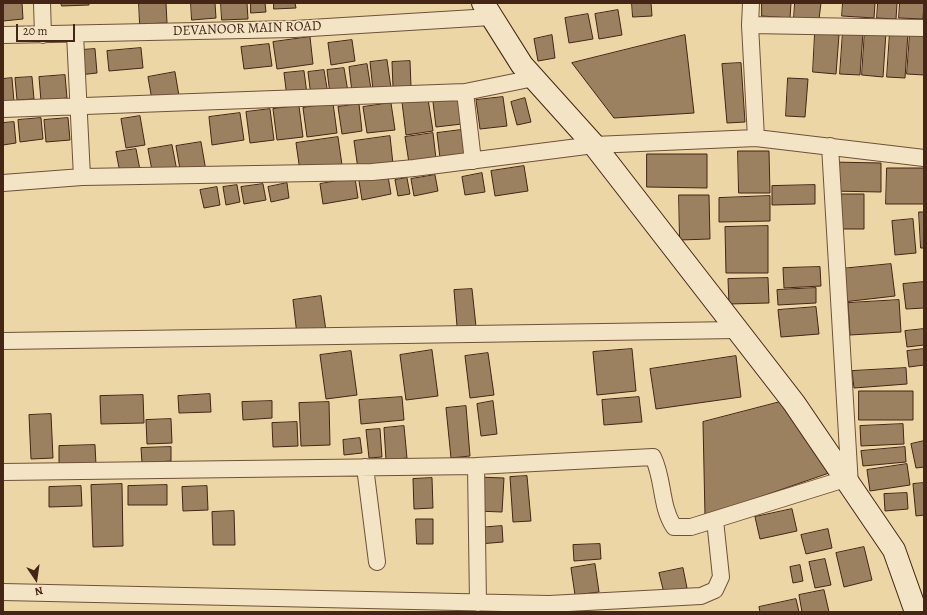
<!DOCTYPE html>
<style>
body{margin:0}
#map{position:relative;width:927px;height:615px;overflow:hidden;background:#ecd6a6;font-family:Alegreya,serif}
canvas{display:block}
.frame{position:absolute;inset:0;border:4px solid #452515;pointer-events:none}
.north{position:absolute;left:16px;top:559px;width:40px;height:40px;-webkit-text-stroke:3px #f3e4c5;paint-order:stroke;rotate:167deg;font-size:11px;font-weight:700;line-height:16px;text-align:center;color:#452515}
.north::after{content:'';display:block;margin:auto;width:14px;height:18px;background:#452515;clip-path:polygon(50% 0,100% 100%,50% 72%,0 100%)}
.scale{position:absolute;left:16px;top:24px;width:59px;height:18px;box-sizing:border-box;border:2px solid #452515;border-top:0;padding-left:5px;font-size:12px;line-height:14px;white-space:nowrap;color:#452515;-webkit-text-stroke:3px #f3e4c5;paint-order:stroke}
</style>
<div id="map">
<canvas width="927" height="615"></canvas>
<div class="frame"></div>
<div class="north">N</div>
<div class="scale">20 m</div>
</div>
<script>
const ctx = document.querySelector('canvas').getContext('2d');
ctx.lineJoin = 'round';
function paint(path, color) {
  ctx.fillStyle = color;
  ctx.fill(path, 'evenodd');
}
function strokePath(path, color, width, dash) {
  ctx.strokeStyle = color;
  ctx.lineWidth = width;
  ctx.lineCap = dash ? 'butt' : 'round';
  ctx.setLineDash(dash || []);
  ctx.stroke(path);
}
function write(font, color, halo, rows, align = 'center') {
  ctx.font = font + ' Alegreya,serif';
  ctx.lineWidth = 3;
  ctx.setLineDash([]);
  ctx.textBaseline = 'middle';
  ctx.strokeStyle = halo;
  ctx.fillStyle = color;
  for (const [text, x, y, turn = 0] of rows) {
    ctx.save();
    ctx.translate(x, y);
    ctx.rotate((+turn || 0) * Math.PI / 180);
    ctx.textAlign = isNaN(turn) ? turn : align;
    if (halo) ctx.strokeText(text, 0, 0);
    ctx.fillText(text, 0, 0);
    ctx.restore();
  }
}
const building = new Path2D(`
 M3,3H22L23,19L3,21Z
 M61,3H89V5L62,6Z
 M139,3H166L167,23L140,24Z
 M191,3H215L216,18L192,20Z
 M221,3H247L248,19L222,20Z
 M251,3H265L266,12L251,13Z
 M274,3H295L296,8L274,9Z
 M632,3H651L652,16L633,17Z
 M762,3H791L790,18L762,16Z
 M795,3H821L819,19L794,18Z
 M843,3H875L874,18L842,16Z
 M878,3H897L896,19L877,18Z
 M900,3H924L923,19L899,18Z
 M618,10L622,35L599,39L595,14Z
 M588,14L593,39L569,43L565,18Z
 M865,30L886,32L883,77L862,75Z
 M843,31L863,32L860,75L840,74Z
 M890,32L908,33L905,78L887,77Z
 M815,33L839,35L836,74L813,72Z
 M910,34L924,35V75L907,74Z
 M552,35L555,58L538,61L534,39Z
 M685,35L694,113L614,118L572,63Z
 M310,37L313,64L277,69L273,42Z
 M352,40L355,61L331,65L328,43Z
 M269,44L272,66L244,69L241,47Z
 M141,48L143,68L109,71L107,51Z
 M95,49L97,73L70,76L68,51Z
 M387,60L391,88L373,90L370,62Z
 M410,61L411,87H393L392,62Z
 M741,63L745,122L727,123L722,64Z
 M367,64L371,89L352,92L349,67Z
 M344,68L348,92L330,94L327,70Z
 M324,70L328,94L311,96L308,72Z
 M304,71L307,94L287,97L284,73Z
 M175,72L179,96L152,100L148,77Z
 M65,75L67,98L41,101L39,77Z
 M32,77L34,99L17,100L15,78Z
 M12,78L14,102L3,103V79Z
 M788,78L808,79L805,117L786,116Z
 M503,97L507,126L480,129L476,100Z
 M459,98L462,124L436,127L433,102Z
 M525,98L531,122L517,125L511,102Z
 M428,99L433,131L406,135L402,102Z
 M333,103L337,133L307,137L303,108Z
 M391,103L395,130L367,133L363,107Z
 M359,104L362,131L342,134L338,107Z
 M299,106L303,137L277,140L273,109Z
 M270,109L274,140L250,143L246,112Z
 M240,113L244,140L212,145L209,117Z
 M140,116L145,145L126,148L121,119Z
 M41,118L43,139L20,142L18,120Z
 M68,118L70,140L46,142L44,120Z
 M14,122L16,143L3,145V123Z
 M461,130L465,155L440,158L437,133Z
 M433,133L436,159L409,163L405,137Z
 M390,136L393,164L358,169L354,141Z
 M338,137L342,165L300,171L296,143Z
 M201,142L206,171L181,175L176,146Z
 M172,145L177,171L153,176L148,149Z
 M136,149L141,175L121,178L116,152Z
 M738,151H769L770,193H739Z
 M647,154H707V188L647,187Z
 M831,162L881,163V192L830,191Z
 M524,166L528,191L495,196L491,171Z
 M887,168H924V204H886Z
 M482,173L485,192L465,195L462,177Z
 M435,175L438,191L414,196L411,179Z
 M388,176L391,194L362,200L359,181Z
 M355,178L358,198L323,204L320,184Z
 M407,178L410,194L398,196L395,180Z
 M287,183L289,198L271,202L268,187Z
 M263,184L266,200L244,204L241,187Z
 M237,185L240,202L226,205L223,187Z
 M815,185V204L772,205V186Z
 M217,187L220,205L204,208L200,190Z
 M836,194H864V229H836Z
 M679,195H709L710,239L680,240Z
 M770,196V221L719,222V198Z
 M919,212H924V248H921Z
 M913,219L916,253L895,255L892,221Z
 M768,226V273H726L725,227Z
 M891,264L895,296L843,302L840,269Z
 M820,267L821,286L784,288L783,268Z
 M768,278L769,303L729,304L728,279Z
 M924,282V308L906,309L903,284Z
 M816,288V303L778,305L777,290Z
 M472,289L477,336L458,338L454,290Z
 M321,296L326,331L297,335L293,300Z
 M899,300L901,332L850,335L848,303Z
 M816,307L819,334L781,337L778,310Z
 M924,329V345L907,347L905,331Z
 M632,349L636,391L597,395L593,352Z
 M924,349V365L909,367L907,351Z
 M432,350L438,396L406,400L400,355Z
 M351,351L357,395L326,399L320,355Z
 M488,353L494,395L470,398L465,356Z
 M736,356L741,397L656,409L650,369Z
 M906,368L907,384L854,388L852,371Z
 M859,391H913V420H859Z
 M210,394L211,412L179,413L178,396Z
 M143,395L144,423L101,424L100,396Z
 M402,397L404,420L361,424L359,400Z
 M639,397L642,422L604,425L602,400Z
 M272,401V418L243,420L242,402Z
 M493,401L497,434L481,436L477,404Z
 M329,402L330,445L301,446L299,403Z
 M780,402L829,473L705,516L703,422Z
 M466,406L470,456L451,458L446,408Z
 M51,414L53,458L31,459L29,415Z
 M171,419L172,443L147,444L146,420Z
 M297,422L298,446L273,447L272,423Z
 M903,424L904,444L861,446L860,426Z
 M404,426L407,458L386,460L384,428Z
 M380,429L382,457L369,458L366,430Z
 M360,438L362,453L344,455L343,440Z
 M924,441V467L916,468L911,444Z
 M95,445L96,465L59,467V446Z
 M171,447V461L142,463L141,448Z
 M905,447L906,462L863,466L861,451Z
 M907,464L910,485L870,491L867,470Z
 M527,476L531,521L513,522L510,477Z
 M477,477L504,478L502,512L476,511Z
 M432,478L433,508L414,509L413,479Z
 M924,483V515L916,516L913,484Z
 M122,484L123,546L93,547L91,485Z
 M167,485V505H128V486Z
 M81,486L82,506L49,507V487Z
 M207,486L208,510L183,511L182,487Z
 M907,493L908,509L885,511L884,494Z
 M792,509L797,531L760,539L755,517Z
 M234,511L235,545H213L212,512Z
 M416,519H433V544H417Z
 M502,526L503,542L479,544L477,528Z
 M828,529L832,548L806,554L801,535Z
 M600,544L601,559L574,561L573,545Z
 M864,547L872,580L844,587L836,553Z
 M825,559L831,585L815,588L809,562Z
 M595,564L599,592L575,595L571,568Z
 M800,565L803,581L793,583L790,567Z
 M683,568L687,588L664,593L659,573Z
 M824,590L829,612H802L799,595Z
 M796,599L799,612H760L759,607Z`);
paint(building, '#9c8160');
strokePath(building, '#452515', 1);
const street = new Path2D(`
 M42,3L43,35
 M751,3L750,25L756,138
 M750,25L924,28
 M75,34L82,177
 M3,35L294,29L491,17
 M465,92L473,161
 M3,109L465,92L534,78
 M830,146L850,486
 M3,183L82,177L372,172L414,168L594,145L756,138L924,158
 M3,341L737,330
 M476,466L478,603
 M365,467L377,562
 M3,472L476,466L653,457C664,479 660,506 674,527H691L845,479
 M3,592L549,604L701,596L715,590L721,577L715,520`);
const secondary = new Path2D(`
 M483,3L522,65L594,145L794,403L894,550L916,612`);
strokePath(street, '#6f5139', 18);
strokePath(secondary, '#452515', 24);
strokePath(street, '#f3e4c5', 16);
strokePath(secondary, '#f3e4c5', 22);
write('14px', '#452515', '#f3e4c5', [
 ["DEVANOOR MAIN ROAD",247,29,-2]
]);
</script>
